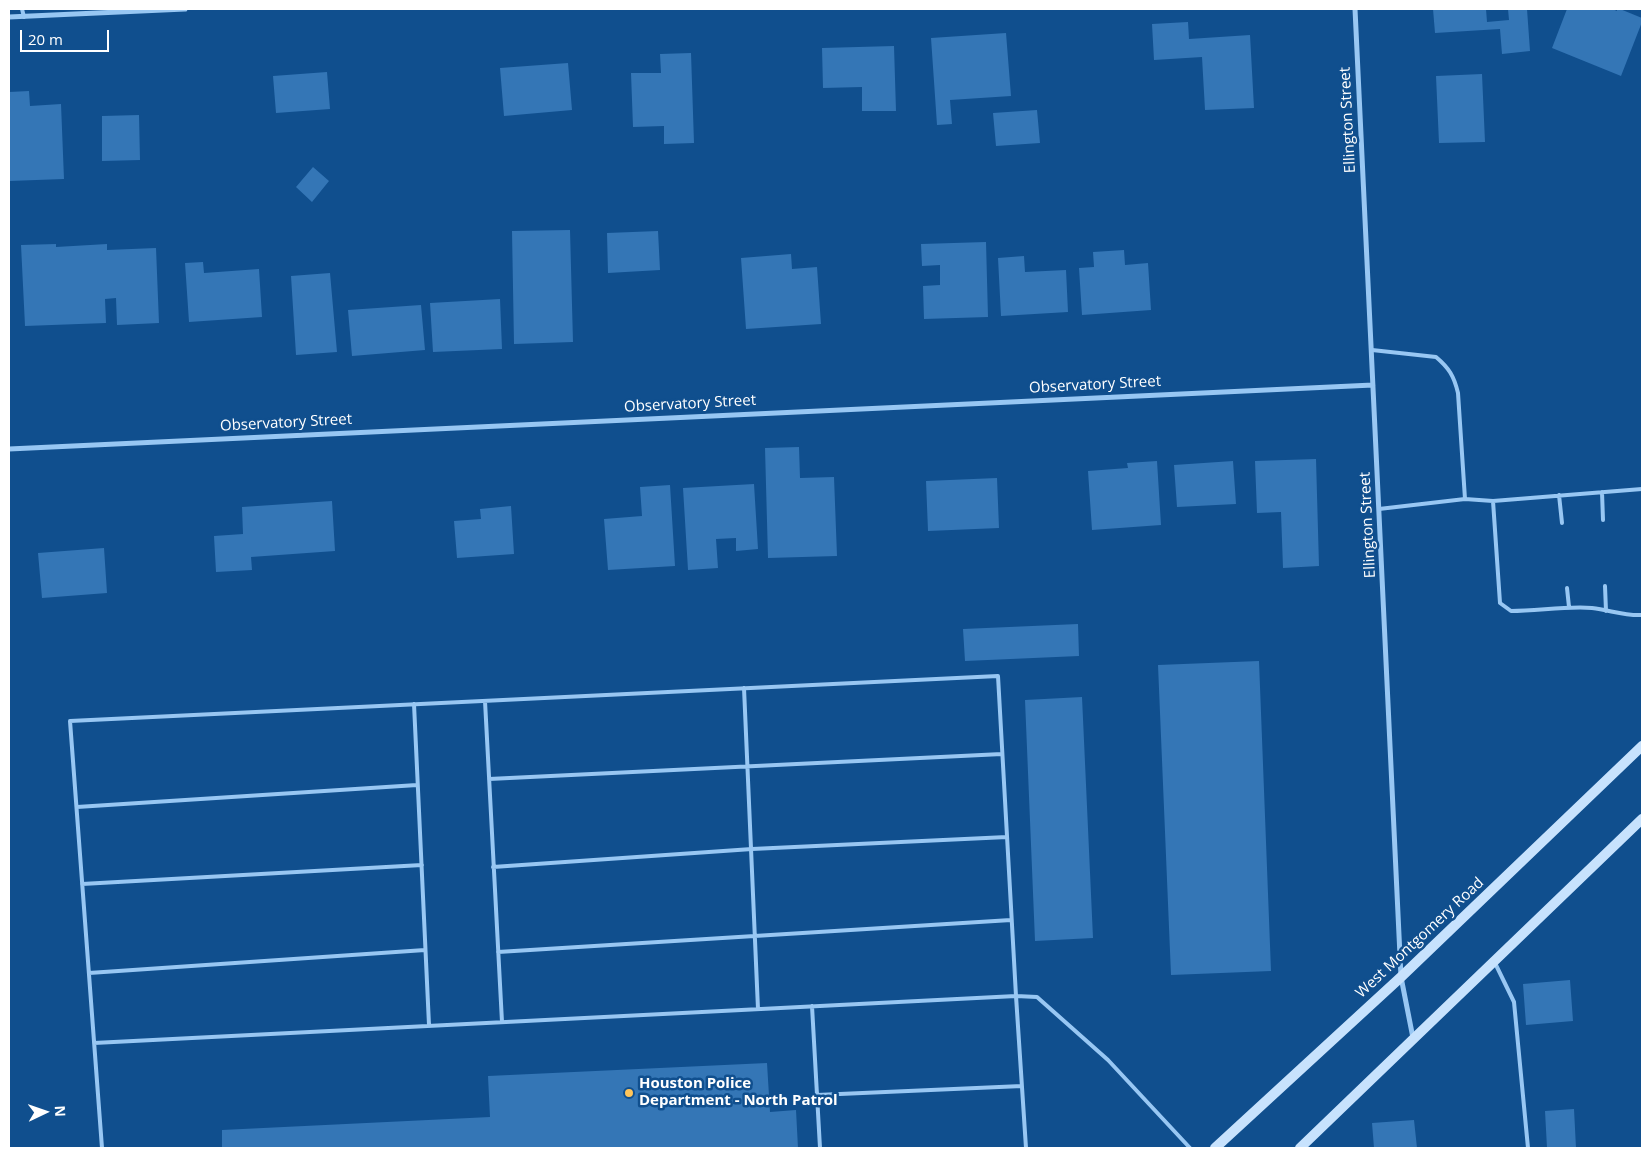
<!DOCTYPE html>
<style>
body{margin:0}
#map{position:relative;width:1651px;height:1157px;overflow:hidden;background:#104f8e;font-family:"Open Sans",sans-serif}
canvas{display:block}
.frame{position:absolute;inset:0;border:10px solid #fff;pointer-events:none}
.north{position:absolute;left:20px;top:1087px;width:50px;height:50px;-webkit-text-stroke:4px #104f8e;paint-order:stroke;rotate:87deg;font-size:14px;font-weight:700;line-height:20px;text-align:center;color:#fff}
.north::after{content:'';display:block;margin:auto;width:18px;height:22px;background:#fff;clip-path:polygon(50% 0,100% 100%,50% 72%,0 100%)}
.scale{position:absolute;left:20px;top:30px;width:89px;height:22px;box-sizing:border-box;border:2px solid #fff;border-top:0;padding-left:6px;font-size:15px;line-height:18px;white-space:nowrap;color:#fff;-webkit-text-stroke:4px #104f8e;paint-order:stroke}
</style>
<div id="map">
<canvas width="1651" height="1157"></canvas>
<div class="frame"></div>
<div class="north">N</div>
<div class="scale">20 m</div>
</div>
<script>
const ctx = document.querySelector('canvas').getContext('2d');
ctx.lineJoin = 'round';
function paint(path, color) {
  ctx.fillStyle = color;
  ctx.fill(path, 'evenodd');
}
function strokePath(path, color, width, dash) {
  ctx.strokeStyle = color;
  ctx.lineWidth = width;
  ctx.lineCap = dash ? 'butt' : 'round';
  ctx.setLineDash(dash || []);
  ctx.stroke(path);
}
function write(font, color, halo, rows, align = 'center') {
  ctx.font = font + ' "Open Sans",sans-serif';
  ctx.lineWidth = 5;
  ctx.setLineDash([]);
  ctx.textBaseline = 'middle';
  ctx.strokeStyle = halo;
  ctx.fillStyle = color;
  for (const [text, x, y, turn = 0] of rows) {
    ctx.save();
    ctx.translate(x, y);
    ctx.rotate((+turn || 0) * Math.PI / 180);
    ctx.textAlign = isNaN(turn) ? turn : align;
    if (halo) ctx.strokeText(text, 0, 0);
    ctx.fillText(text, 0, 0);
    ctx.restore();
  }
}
paint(new Path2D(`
 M1433,9H1486L1487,22L1509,20L1508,9H1527L1530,51L1502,54L1500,29L1435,33Z
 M1567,9H1612L1617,11V9H1620L1642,18V22L1621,76L1552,48Z
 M1188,22L1189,39L1250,35L1254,108L1205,110L1202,57L1154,60L1152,24Z
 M1006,33L1011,96L950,100L952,124L937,125L931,38Z
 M894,46L896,111H862V87L823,88L822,48Z
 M691,53L694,143L664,144V126L633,127L631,73H661L660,54Z
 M568,63L572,110L504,116L500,68Z
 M327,72L330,109L276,113L273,76Z
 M1482,74L1485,142L1439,143L1436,76Z
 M29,91L30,106L61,104L64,179L9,181V92Z
 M1037,110L1040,143L996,146L993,113Z
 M139,115L140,160L102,161V116Z
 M313,167L329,181L312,202L296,187Z
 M570,230L573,342L514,344L512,231Z
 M658,231L660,270L608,273L607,233Z
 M986,242L988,317L924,319L923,286L940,285V265L922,266L921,244Z
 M56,244V247L107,244V250L156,248L159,323L117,325L116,298L105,299L106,323L25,326L21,245Z
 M1124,250L1125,265L1148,263L1151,310L1082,315L1079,268L1094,267L1093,252Z
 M791,254L792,269L817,267L821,324L746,329L741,258Z
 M1024,256L1025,272L1066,270L1068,312L1001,316L998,258Z
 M203,262L204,273L259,269L262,317L189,322L185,263Z
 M330,273L337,352L296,355L291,276Z
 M500,299L502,349L433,352L430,303Z
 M421,305L425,350L352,356L348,310Z
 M799,447L800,478L834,477L837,556L768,558L765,448Z
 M1316,459L1319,566L1283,568L1281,512L1257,513L1255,461Z
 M1157,461L1161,525L1092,530L1088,471L1128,468L1127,463Z
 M1233,461L1236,504L1177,507L1174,465Z
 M997,478L999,528L928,531L926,481Z
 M754,484L758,549L736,551V538L716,539L718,568L688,570L683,488Z
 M670,485L675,566L608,570L604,519L642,516L640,487Z
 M332,501L335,551L251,557L252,570L216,572L214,536L243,534L242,507Z
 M511,506L514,554L457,558L454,521L481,519L480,509Z
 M104,548L107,593L42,598L38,553Z
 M1078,624L1079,656L965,661L963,629Z
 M1259,661L1271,971L1171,975L1158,665Z
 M1082,697L1093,938L1035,941L1025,700Z
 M1570,980L1573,1021L1526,1025L1523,984Z
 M767,1063L770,1112L796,1110L798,1148H222V1130L490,1117L488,1076Z
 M1574,1109L1576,1148H1547L1545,1111Z
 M1414,1120L1417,1148H1374L1372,1123Z`), '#3476b6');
strokePath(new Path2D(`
 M22,9L24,17
 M1372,350L1436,357C1449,368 1454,376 1458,393L1465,499
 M1602,492L1603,520
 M1559,495L1562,523
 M1493,501L1500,603L1511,611C1538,611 1565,606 1592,608C1610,610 1624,616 1642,615
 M1379,509L1465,499L1493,501L1642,489
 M1605,586L1606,611
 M1567,588L1569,607
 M744,688L758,1009
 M485,701L502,1022
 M414,704L429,1025
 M489,779L1002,754
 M77,807L417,785
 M493,867L752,849L1007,837
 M82,884L422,865
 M498,952L1011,920
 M1495,963L1514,1002L1528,1148
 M89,973L425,950
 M812,1006L820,1148
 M94,1043L1016,996L1026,1148
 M817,1095L1022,1086
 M102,1148L70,721L998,676L1016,996L1037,997L1108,1060L1190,1148`), '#98c7f3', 4);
strokePath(new Path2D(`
 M1355,9L1401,977L1413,1038
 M9,17L185,9
 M9,449L1373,385`), '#98c7f3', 5);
strokePath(new Path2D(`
 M1215,1148L1401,977L1642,746
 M1300,1148L1642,819`), '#c7e2fd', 10);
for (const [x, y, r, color] of [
 [629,1093,5,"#ffc55a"]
]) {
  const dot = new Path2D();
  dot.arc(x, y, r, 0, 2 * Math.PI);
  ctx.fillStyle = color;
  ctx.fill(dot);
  strokePath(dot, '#104f8e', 2);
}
write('15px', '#fff', '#104f8e', [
 ["Ellington Street",1348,120,-93],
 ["Observatory Street",1095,385,-3],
 ["Observatory Street",690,404,-3],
 ["Observatory Street",286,423,-3],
 ["Ellington Street",1368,525,-93],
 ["West Montgomery Road",1420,938,-43]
]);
write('bold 15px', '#fff', '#104f8e', [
 ["Houston Police",639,1084],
 ["Department - North Patrol",639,1101]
], 'left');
</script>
